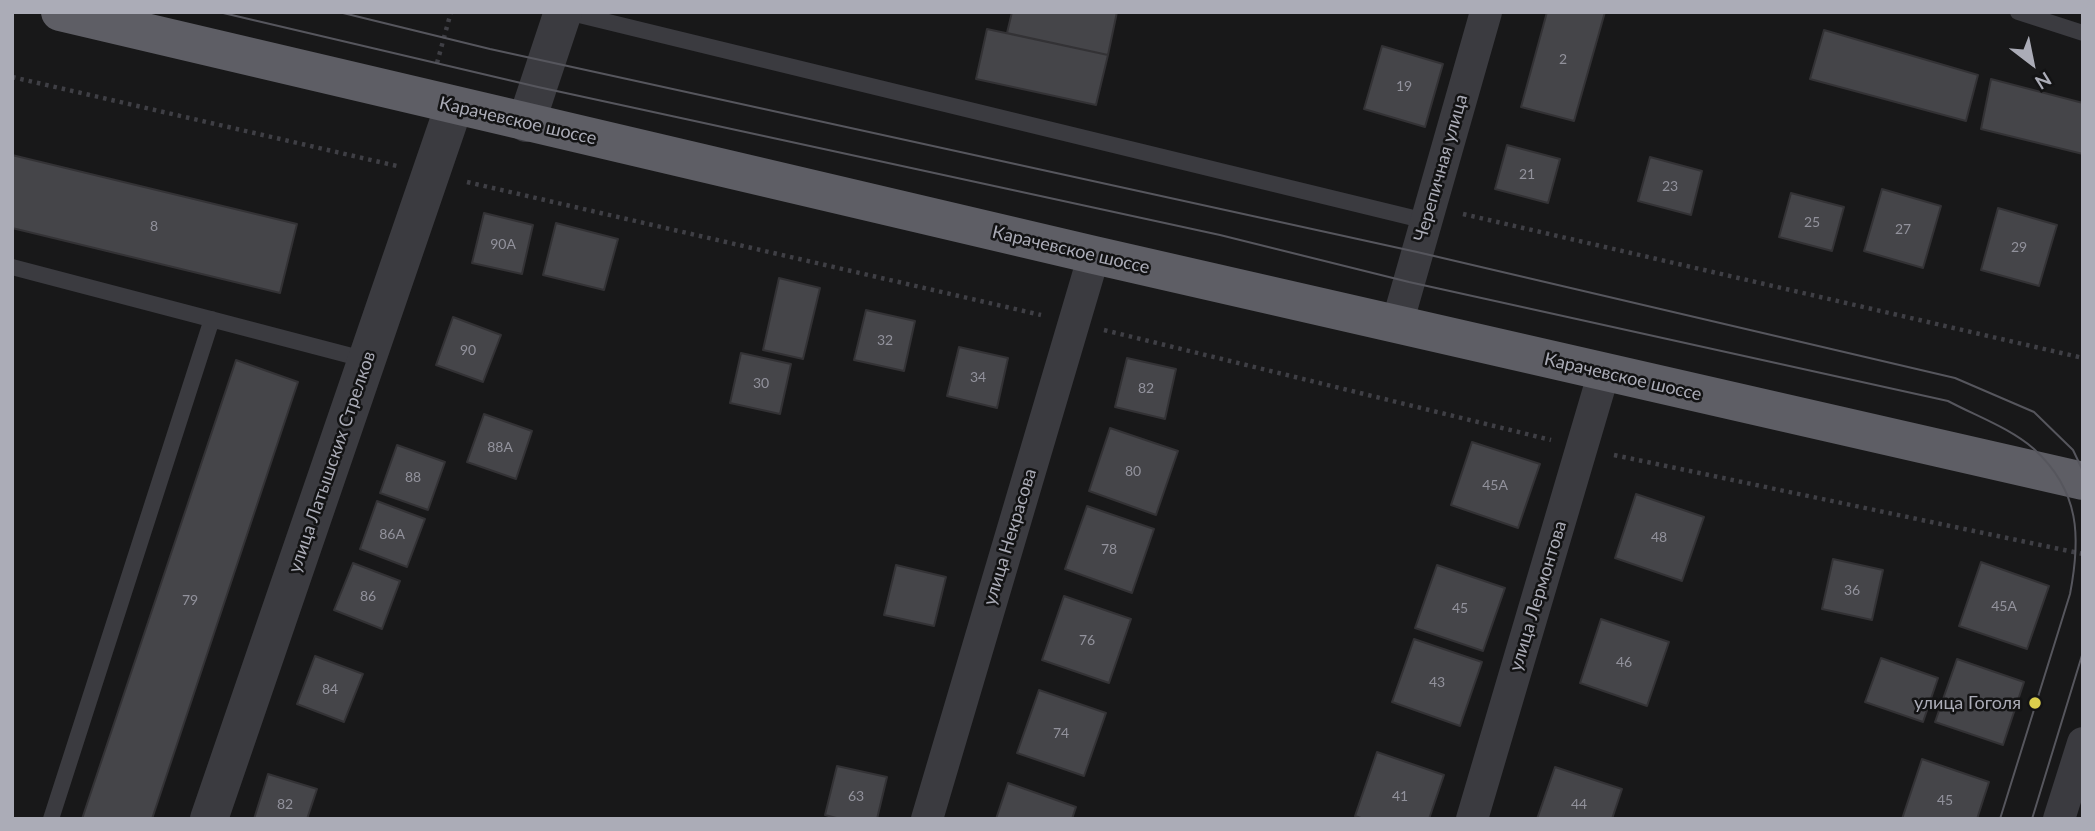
<!DOCTYPE html>
<meta charset="utf-8">
<style>
body{margin:0}
#map{position:relative;width:2095px;height:831px;overflow:hidden;background:#181819;font-family:Lato,sans-serif}
canvas{display:block}
.frame{position:absolute;inset:0;border:14px solid #abacb7;pointer-events:none}
.north{position:absolute;left:1997px;top:28px;width:70px;height:70px;-webkit-text-stroke:5px #131314;paint-order:stroke;rotate:148deg;font-size:19px;font-weight:700;line-height:28px;text-align:center;color:#abacb7}
.north::after{content:'';display:block;margin:auto;width:24px;height:32px;background:#abacb7;clip-path:polygon(50% 0,100% 100%,50% 72%,0 100%)}
</style>
<div id="map">
<canvas width="2095" height="831"></canvas>
<div class="frame"></div>
<div class="north">N</div>
</div>
<script>
const ctx = document.querySelector('canvas').getContext('2d');
ctx.lineJoin = 'round';
function paint(path, color) {
  ctx.fillStyle = color;
  ctx.fill(path, 'evenodd');
}
function strokePath(path, color, width, dash) {
  ctx.strokeStyle = color;
  ctx.lineWidth = width;
  ctx.lineCap = dash ? 'butt' : 'round';
  ctx.setLineDash(dash || []);
  ctx.stroke(path);
}
function write(font, color, halo, rows, align = 'center') {
  ctx.font = font + ' Lato,sans-serif';
  ctx.lineWidth = 5;
  ctx.setLineDash([]);
  ctx.textBaseline = 'middle';
  ctx.strokeStyle = halo;
  ctx.fillStyle = color;
  for (const [text, x, y, turn = 0] of rows) {
    ctx.save();
    ctx.translate(x, y);
    ctx.rotate((+turn || 0) * Math.PI / 180);
    ctx.textAlign = isNaN(turn) ? turn : align;
    if (halo) ctx.strokeText(text, 0, 0);
    ctx.fillText(text, 0, 0);
    ctx.restore();
  }
}
const building = new Path2D(`
 M1012,12H1117L1108,55L1007,33Z
 M1547,12H1605L1574,121L1521,107Z
 M987,29L1108,55L1096,105L976,79Z
 M1824,30L1978,75L1966,121L1810,79Z
 M1382,46L1443,64L1425,127L1364,109Z
 M1991,79L2083,103V154L1981,129Z
 M1507,145L1560,159L1548,203L1495,189Z
 M12,155L297,224L280,293L12,228Z
 M1650,157L1702,171L1691,215L1638,201Z
 M1882,189L1941,206L1923,268L1864,251Z
 M1791,193L1844,207L1832,251L1779,237Z
 M1998,208L2057,225L2039,286L1981,270Z
 M484,213L533,225L522,274L472,263Z
 M556,223L618,239L604,290L543,275Z
 M779,278L820,288L803,359L763,350Z
 M866,310L915,321L904,371L854,360Z
 M453,317L501,335L483,382L436,365Z
 M959,347L1008,358L997,408L947,396Z
 M741,353L791,364L780,414L730,403Z
 M1127,358L1176,369L1165,419L1115,407Z
 M236,360L298,382L152,819H82Z
 M484,414L532,431L516,479L467,462Z
 M1110,428L1178,451L1156,515L1089,491Z
 M1472,442L1540,464L1518,528L1451,505Z
 M397,445L445,462L428,510L380,493Z
 M1636,494L1704,517L1682,581L1615,558Z
 M377,501L425,519L407,567L360,549Z
 M1087,506L1154,529L1132,593L1065,569Z
 M1833,559L1883,570L1872,620L1822,609Z
 M1981,562L2049,586L2027,649L1959,626Z
 M353,563L400,581L382,629L334,610Z
 M896,565L946,577L934,626L884,615Z
 M1437,565L1505,588L1483,651L1415,628Z
 M1064,596L1131,619L1109,683L1042,660Z
 M1601,619L1669,642L1647,706L1580,683Z
 M1414,639L1482,662L1460,726L1392,702Z
 M315,656L363,674L344,722L297,704Z
 M1881,658L1938,678L1923,722L1865,702Z
 M1957,659L2024,682L2003,745L1935,722Z
 M1039,690L1106,713L1084,776L1017,753Z
 M1377,752L1444,775L1429,819H1364L1355,816Z
 M1922,759L1989,782L1977,819H1902Z
 M837,766L887,777L877,819H840L825,815Z
 M1555,767L1622,789L1612,819H1537Z
 M268,774L317,789L307,819H254Z
 M1008,783L1076,807L1072,819H996Z`);
paint(building, '#454549');
strokePath(building, '#333235', 2);
strokePath(new Path2D(`
 M437,63L451,12
 M12,77L397,166
 M467,182L1041,315
 M1463,214L2083,358
 M1104,330L1551,440
 M1614,455L2083,554`), '#3f3f45', 4.5, [3.5, 5]);
strokePath(new Path2D(`
 M567,12L1426,221
 M2018,12L2083,33
 M12,267L367,360
 M51,819L212,319`), '#3b3b40', 16);
strokePath(new Path2D(`
 M1397,324L1486,12
 M927,819L1094,255
 M1472,819L1604,372
 M2059,819L2083,743`), '#3b3b40', 32);
strokePath(new Path2D(`
 M526,123L563,12
 M209,819L454,106`), '#3b3b40', 38);
strokePath(new Path2D(`
 M60,12L1094,255L2083,481`), '#5e5e65', 38);
strokePath(new Path2D(`
 M219,12L538,87L1220,235L1409,282L1948,401C1976,416 2010,428 2034,449C2080,491 2081,537 2070,594L2000,819
 M339,12L490,49L1417,252L1955,378L2034,412L2073,450L2083,471
 M2032,819L2083,652`), '#56565d', 2);
for (const [x, y, r, color] of [
 [2035,703,7,"#dccf4d"]
]) {
  const dot = new Path2D();
  dot.arc(x, y, r, 0, 2 * Math.PI);
  ctx.fillStyle = color;
  ctx.fill(dot);
  strokePath(dot, '#131314', 2.5);
}
write('14px', '#92929c', null, [
 ["2",1563,59],
 ["19",1404,86],
 ["21",1527,174],
 ["23",1670,186],
 ["25",1812,222],
 ["8",154,226],
 ["27",1903,229],
 ["90А",503,244],
 ["29",2019,247],
 ["32",885,340],
 ["90",468,350],
 ["34",978,377],
 ["30",761,383],
 ["82",1146,388],
 ["88А",500,447],
 ["80",1133,471],
 ["88",413,477],
 ["45А",1495,485],
 ["86А",392,534],
 ["48",1659,537],
 ["78",1109,549],
 ["36",1852,590],
 ["86",368,596],
 ["79",190,600],
 ["45А",2004,606],
 ["45",1460,608],
 ["76",1087,640],
 ["46",1624,662],
 ["43",1437,682],
 ["84",330,689],
 ["74",1061,733],
 ["63",856,796],
 ["41",1400,796],
 ["45",1945,800],
 ["82",285,804],
 ["44",1579,804]
]);
write('18px', '#abacb7', '#131314', [
 ["Карачевское шоссе",518,121,13],
 ["Черепичная улица",1441,168,-74],
 ["Карачевское шоссе",1071,250,13],
 ["Карачевское шоссе",1623,377,13],
 ["улица Латышских Стрелков",332,462,-71],
 ["улица Некрасова",1010,537,-73],
 ["улица Лермонтова",1538,596,-73]
]);
write('18px', '#abacb7', '#131314', [
 ["улица Гоголя",2021,703]
], 'right');
</script>
